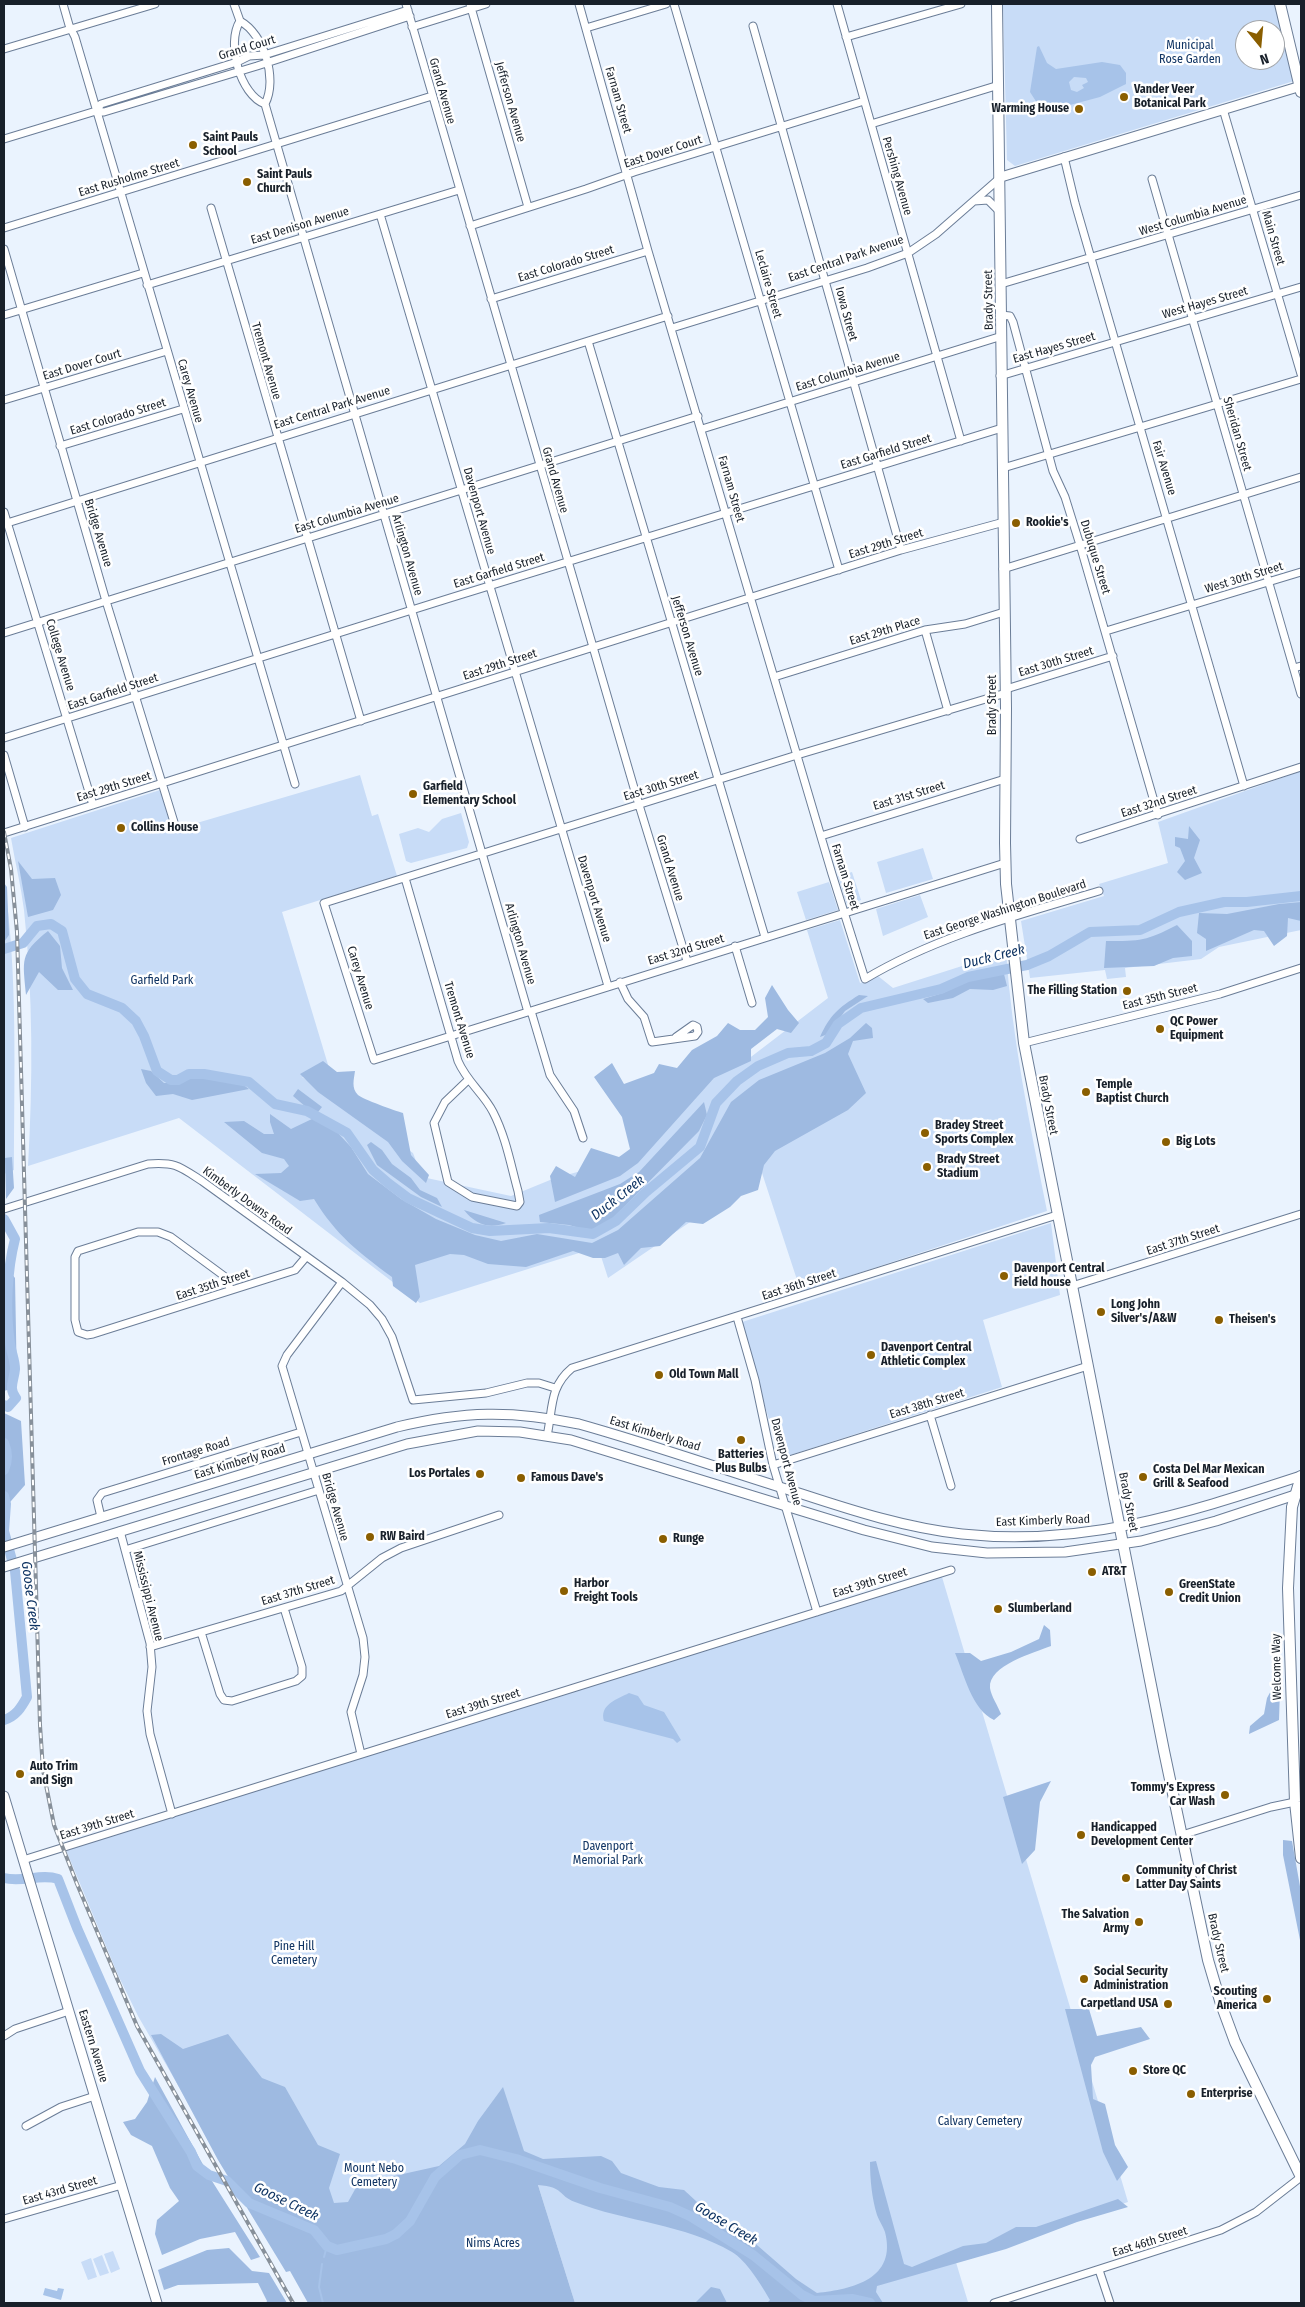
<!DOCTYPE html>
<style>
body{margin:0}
#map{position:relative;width:1305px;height:2307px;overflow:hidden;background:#eaf3fe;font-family:"Fira Sans Condensed",sans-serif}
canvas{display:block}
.frame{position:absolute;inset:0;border:5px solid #18202a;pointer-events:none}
.north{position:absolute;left:1235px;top:20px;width:50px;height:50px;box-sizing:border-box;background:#fff;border:1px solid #a3a6aa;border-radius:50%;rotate:163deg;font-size:14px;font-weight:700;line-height:20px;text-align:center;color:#18202a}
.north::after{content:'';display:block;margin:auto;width:18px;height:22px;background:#8a5e00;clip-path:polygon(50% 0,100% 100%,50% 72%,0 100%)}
</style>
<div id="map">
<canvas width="1305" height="2307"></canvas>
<div class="frame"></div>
<div class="north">N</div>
</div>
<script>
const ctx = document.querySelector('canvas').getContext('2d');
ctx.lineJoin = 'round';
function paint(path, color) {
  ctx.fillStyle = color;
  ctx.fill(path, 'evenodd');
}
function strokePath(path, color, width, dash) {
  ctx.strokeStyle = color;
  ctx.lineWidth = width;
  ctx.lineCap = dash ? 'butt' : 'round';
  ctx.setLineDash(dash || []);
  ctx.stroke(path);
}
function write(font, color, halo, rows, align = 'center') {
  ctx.font = font + ' "Fira Sans Condensed",sans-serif';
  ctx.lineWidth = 5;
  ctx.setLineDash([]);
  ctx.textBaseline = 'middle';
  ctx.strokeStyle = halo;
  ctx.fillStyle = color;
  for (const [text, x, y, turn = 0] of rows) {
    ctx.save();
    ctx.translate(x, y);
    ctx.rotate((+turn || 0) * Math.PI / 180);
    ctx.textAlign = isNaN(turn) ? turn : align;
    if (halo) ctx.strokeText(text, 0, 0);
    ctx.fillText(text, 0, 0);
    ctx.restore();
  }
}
paint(new Path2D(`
 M1003,4H1276L1294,81L1015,166L1007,160ZM1245,30H1275V60H1245Z
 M1301,771V930L1219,947L1201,959L1125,968L1126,977L1107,979L1105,970L1030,978L1021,921L1104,896L1099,884L1168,863L1158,822Z
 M360,775L372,816L378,814L397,876L282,912L329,1068L302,1077L413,1153L422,1177L511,1196L555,1178L626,1159L670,1092L743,1063L828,998L807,930L840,920L860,983L878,976L893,988L1006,952C1012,1039 1030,1125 1047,1211L801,1292L762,1173L608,1278L598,1247L420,1303L179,1118L28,1166C33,1082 33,994 24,910C21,886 15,862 11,838L160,790L173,830Z
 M461,813L469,842L467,848L411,863L406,861L399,834L418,828L429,832L442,819Z
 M923,848L933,879L886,893L877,862Z
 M852,872L861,900L847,905L838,876Z
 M4,879C18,975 14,1073 14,1170L4,1174Z
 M829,882L838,910L806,920L797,892Z
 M920,895L928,917L883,936L876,909Z
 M1051,1223L1060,1295L983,1320L1002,1387L781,1458L739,1323Z
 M942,1577L1128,2202L955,2259L968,2302L964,2303H575L533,2169L399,2236L224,2165L138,2016L118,1975L66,1850Z
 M113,2251L120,2269L111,2273L104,2254Z
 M102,2255L109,2273L100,2276L93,2259Z
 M91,2258L97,2277L88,2280L81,2262Z`), '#c8dcf7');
paint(new Path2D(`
 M1189,826L1200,840L1194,858L1202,873L1185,880L1177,872L1185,861L1180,848L1175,846V837L1188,839Z
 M18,861L32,879L55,878L61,895L53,910L28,917Z
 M4,883L7,887L9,935L4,942Z
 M1301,902V921L1288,918L1287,936L1274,946L1264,931L1254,930L1206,951V939L1197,933L1199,913L1227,914L1279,904Z
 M1177,925L1192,941V956L1173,958L1154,966L1104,968L1106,941C1141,941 1146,941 1177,925Z
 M48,931L60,946L62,968L73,990H58L39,972L26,995C23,960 19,954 48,931Z
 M1004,974L1007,986L993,990L970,989L953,998L928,1003L923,999L943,993L973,979Z
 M772,985L788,1010L799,1023L791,1033L777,1029L751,1049V1061L714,1078L638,1163L620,1176L555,1202L550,1176L556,1166L575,1177L591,1148L619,1157L630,1149L622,1117L594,1077L612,1063L624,1084L654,1073L659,1064L677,1068L692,1050L717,1036L728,1023L740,1030H755L768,1017L765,998Z
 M859,995L868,996L845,1011L828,1034L820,1037C830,1015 838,1008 859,995Z
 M866,1023L872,1028L873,1038L853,1041L848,1054L866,1093L848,1110L775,1151L764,1165L758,1190L741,1196L730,1207L703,1224L686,1222L660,1246L641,1248L624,1265L618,1253L605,1258H593L573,1251L526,1267L488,1264L464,1255L450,1254L415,1265L420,1297L416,1303L393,1286L392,1277C358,1252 336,1235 314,1199L300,1201L255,1174L281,1173L289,1166L284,1159L262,1153L224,1122L244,1121L264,1134H274L270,1122V1114L291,1129L314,1118L336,1131L351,1147L368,1174L401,1199L436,1219L475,1235L501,1241L537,1234L592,1243L618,1230L700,1158L731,1102L759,1080L825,1053L850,1038Z
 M323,1061L337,1072L355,1071C354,1079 351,1088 358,1095C362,1099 396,1111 403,1113L411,1155L429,1175L426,1183L402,1161L388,1142L318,1092L300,1074Z
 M141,1069L151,1071L164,1083H180L194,1076L242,1084L249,1089L192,1100L173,1094L156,1096L146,1083Z
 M298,1089L322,1107L318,1112L306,1107L293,1096Z
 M704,1102L707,1115L699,1131L611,1220L590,1231L569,1225L540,1222L539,1215L620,1184L639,1172Z
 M371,1142L382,1150L392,1164L411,1178L420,1190L437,1198L442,1207L421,1197L377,1165L367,1145Z
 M12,1157L14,1188L6,1199L5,1158Z
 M464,1210L506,1223C489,1229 476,1225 464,1210Z
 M11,1273L15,1278L17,1387L4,1391V1298Z
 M4,1413L21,1421L25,1485L4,1509Z
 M1044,1625L1050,1630L1051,1646C1034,1653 988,1665 990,1688C991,1696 998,1706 1001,1714L994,1720C972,1710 964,1674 955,1653H970L981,1661L1011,1652L1039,1639Z
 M1273,1687L1280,1691L1279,1720L1249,1734L1250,1726L1264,1714L1267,1698Z
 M1051,1781L1040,1802L1035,1850L1022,1864L1003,1797Z
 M1283,1840L1292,1841L1301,1892V1945L1283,1855Z
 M1065,2009H1089L1097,2036L1141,2027L1150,2039L1095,2057L1091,2065L1093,2099L1105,2104L1115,2145L1128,2167L1117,2181L1103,2152Z
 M161,2034L183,2049L228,2034L262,2078L285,2087L318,2145L340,2154L329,2188L334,2203L348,2202L358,2184L439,2166L465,2144L478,2121L503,2087L524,2151L543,2159L601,2156L612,2161L621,2173L659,2187L684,2190L709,2213L742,2232L796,2279L817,2293C853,2289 897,2279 885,2232C883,2226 879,2221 877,2215C872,2199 870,2179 870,2162L876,2161L904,2264L912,2267L963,2246L986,2243L1016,2227H1036L1118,2199L1128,2207L1077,2222L1006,2249L877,2286L876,2292L883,2303H767L770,2300C762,2286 746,2260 732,2252C685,2224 626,2222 575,2202C557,2195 565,2187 538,2185L575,2303H308L290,2271L286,2272L218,2160L151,2035Z
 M155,2077L212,2181L260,2257L251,2260L235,2232L200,2239L162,2255L155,2234L157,2220L179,2201L170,2188L152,2146L131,2135L123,2122L135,2119L147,2102Z
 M229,2248L252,2271L269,2273L287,2303H266L267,2301L258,2283L178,2285L164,2290L158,2270L207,2250Z
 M711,2287L720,2289L727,2303H695Z`), '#9ebae1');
paint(new Path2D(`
 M1039,46L1047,63L1056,69L1102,62L1120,65L1126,73V84L1100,97L1070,105L1061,113L1054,115L1039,106L1030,92L1037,47ZM1074,77L1086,78L1088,82L1082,85L1084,88L1077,92L1071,90L1069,82Z
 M629,1693L638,1696L644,1705L664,1712L681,1740L677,1743L673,1739L604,1721C599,1705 617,1699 629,1693Z
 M45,2288L57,2291L58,2288L64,2289L61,2300L43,2295Z`), '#a7c3e9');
strokePath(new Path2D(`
 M324,2257L327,2246
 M322,2264L319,2287L323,2303`), '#a7c3e9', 2);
strokePath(new Path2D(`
 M4,949L23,943L37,926L51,924L62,931L75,979L87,994L122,1008L136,1021L144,1036L157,1071L171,1080H178L189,1074H204L249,1082L275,1104L307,1111L347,1133L373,1170L388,1183L408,1198L472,1228L490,1231L549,1228L593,1234L616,1221L646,1192L700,1147L716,1103L737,1081L758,1066L788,1053L811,1051L826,1043L838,1024L861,1008L941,989L968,977L1027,965L1049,956L1090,932L1140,930L1179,912L1224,902H1247L1301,896
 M4,1219L15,1239C7,1270 5,1311 10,1343C11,1352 15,1360 15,1369C14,1381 8,1388 16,1398L8,1407L4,1405
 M4,1443C8,1452 8,1461 4,1470
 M4,1496L6,1504L4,1531L15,1571L27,1697C21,1708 16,1716 4,1720
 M4,1878C22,1883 41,1873 58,1879L77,1928L140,2071L191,2152L197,2166L209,2175L227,2181L249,2203L314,2230L327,2246L337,2250L386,2239L396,2234L410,2221L435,2177L460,2155L480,2150L516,2159L600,2188L670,2207L690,2216L753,2255L802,2295L814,2301L852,2299L870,2303`), '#a7c3e9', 10);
const minor = new Path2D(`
 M63,4L69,25L75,37L295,784
 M234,4L240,21C264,34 278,79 265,104C350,407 439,709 528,1012
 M406,4L639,805L687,961
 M470,4L528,207
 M579,4L648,251L832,874L865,979C937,936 1019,915 1099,891
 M674,4L839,570
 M837,4L961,441
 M240,21C226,43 240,95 265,104
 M753,26L901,550
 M412,27L486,4
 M586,28L666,4
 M846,37L961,4
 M4,49L155,4
 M1223,109L1301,374
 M96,111L101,104L237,62L249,56L264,55L408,10
 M871,124L999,85
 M4,139L96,111L104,112L257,66L410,16
 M1064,157L1075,203L1244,786
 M1152,179L1301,694
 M974,201L988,200L1000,212
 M211,208L361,721
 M380,214L608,986
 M470,226L586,189L634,172L864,101
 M4,228L432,96
 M4,249L106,601L174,822
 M1001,284L1301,195
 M147,285L459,190
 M491,299L648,251
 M4,315L143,273
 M1001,315L1010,316L1013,322L1053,471L1065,497L1080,545L1158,815
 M672,328L867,268L908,253L936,234L1000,178
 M588,341L765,937
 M1000,376L1301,287
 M4,400L167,351
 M702,429L1002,336
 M60,446L183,409
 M1003,468L1301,379
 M4,512L93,805
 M4,524L668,316
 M1003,569L1301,477
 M925,630L948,711
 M1106,631L1301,572
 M4,633L698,416
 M1294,668L1301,666
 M774,677L925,630L965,624L1004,612
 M1006,689L1113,656
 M4,738L450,598L1002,428
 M4,755L25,827
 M4,833L901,550L1004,522
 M821,836L1005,779
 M1080,839L1301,767
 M1005,863L374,1060L324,903L797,755L1006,693
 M405,878L458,1061C467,1082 484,1094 493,1112C506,1137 511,1166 518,1191L520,1202L517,1206L472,1197L448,1182L434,1123L445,1102L468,1080
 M735,946L752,1003
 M620,982L628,999L644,1017L652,1042L695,1036L698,1032L697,1027L693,1025L676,1037
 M531,1011L550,1075L574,1111L583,1138
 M1024,1043L1220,994L1301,968
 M4,1209L148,1164C176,1162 179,1166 202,1181L342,1282L370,1305L382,1319L392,1337L413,1400L486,1393L527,1383H539L555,1388
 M342,1282L287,1355L282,1366L363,1638L365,1657L363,1675L351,1712L361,1754
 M1072,1286L1301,1214
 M231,1290L224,1276L171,1237L158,1232H138L78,1251L75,1257V1320L78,1332L87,1335L93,1334L295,1270L306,1257
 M737,1317L755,1380L773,1465L817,1612
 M930,1415L951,1486
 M547,1436C553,1409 549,1387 572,1368L1057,1215
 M773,1465L1088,1366
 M101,1517L97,1500L102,1493L301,1432
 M120,1531L150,1643L152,1667L147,1711L150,1734L172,1814
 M125,1550L319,1490
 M201,1632L220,1694L224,1700L232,1701L296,1681L302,1676V1667L284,1608
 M150,1647L341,1591L382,1558L401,1548L499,1515
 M1182,1835L1271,1807L1295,1802
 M23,1860L951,1570
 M4,2036L15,2029L69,2011
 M26,2126L61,2107L95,2096
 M4,2219L122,2185
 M1099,2270L1110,2303
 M994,2303L1221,2230L1256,2212L1301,2177`);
const major = new Path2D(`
 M1001,177L1301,86
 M4,1547L397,1427C464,1411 511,1410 579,1424C654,1445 727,1471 802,1494C854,1511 907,1528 962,1534C1085,1547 1187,1513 1301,1476
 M4,1567L407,1444L478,1431L520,1432L571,1440L864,1530L932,1547L987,1553L1065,1552L1141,1541L1216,1521L1301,1493
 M4,1796L157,2303`);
const highway = new Path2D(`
 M997,4L1006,708L1005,843L1006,884L1024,1043L1164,1751L1208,1960L1221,2004L1235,2042L1301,2177
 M1280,4L1301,92
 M1301,1476L1292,1507L1288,1588L1295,1802L1301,1858`);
strokePath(minor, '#6b7d97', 9);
strokePath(major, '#6b7d97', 11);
strokePath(highway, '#6b7d97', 12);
strokePath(minor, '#fff', 7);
strokePath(major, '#fff', 9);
strokePath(highway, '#fff', 10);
const rail = new Path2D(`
 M4,832L11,869L17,932L40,1725L43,1770L54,1825L77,1884L137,2026L293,2303`);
strokePath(rail, '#87909a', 4);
strokePath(rail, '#fff', 2, [5.5]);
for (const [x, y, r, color] of [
 [1124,97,5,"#8a5e00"],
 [1079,109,5,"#8a5e00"],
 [193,145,5,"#8a5e00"],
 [247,182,5,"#8a5e00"],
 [1016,523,5,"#8a5e00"],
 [413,794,5,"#8a5e00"],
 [121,828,5,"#8a5e00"],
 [1127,991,5,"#8a5e00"],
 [1160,1029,5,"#8a5e00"],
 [1086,1092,5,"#8a5e00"],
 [925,1133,5,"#8a5e00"],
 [1166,1142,5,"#8a5e00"],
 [927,1167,5,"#8a5e00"],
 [1004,1276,5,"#8a5e00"],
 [1101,1312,5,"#8a5e00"],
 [1219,1320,5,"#8a5e00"],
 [871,1355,5,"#8a5e00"],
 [659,1375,5,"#8a5e00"],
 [741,1440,5,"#8a5e00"],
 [480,1474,5,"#8a5e00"],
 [1143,1477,5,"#8a5e00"],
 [521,1478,5,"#8a5e00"],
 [370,1537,5,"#8a5e00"],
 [663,1539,5,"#8a5e00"],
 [1092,1572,5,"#8a5e00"],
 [564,1591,5,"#8a5e00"],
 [1169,1592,5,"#8a5e00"],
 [998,1609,5,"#8a5e00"],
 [20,1774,5,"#8a5e00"],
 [1225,1795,5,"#8a5e00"],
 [1081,1835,5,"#8a5e00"],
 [1126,1878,5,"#8a5e00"],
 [1139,1922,5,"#8a5e00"],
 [1084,1979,5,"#8a5e00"],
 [1267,1999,5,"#8a5e00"],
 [1168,2004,5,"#8a5e00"],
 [1133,2071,5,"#8a5e00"],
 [1191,2094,5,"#8a5e00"]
]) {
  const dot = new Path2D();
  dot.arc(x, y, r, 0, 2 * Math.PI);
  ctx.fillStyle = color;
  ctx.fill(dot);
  strokePath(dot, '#fff', 2);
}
write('12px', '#103463', '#fff', [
 ["Municipal",1190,46],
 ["Rose Garden",1190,60],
 ["Garfield Park",162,981],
 ["Davenport",608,1847],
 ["Memorial Park",608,1861],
 ["Pine Hill",294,1947],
 ["Cemetery",294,1961],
 ["Calvary Cemetery",980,2122],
 ["Mount Nebo",374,2169],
 ["Cemetery",374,2183],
 ["Nims Acres",493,2244]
]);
write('12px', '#18202a', '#fff', [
 ["Grand Court",247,48,-17],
 ["Grand Avenue",442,91,74],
 ["Farnam Street",618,100,74],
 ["Jefferson Avenue",510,102,74],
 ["East Dover Court",663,152,-18],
 ["Pershing Avenue",897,176,74],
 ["East Rusholme Street",129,178,-17],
 ["West Columbia Avenue",1193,216,-17],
 ["East Denison Avenue",300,226,-17],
 ["Main Street",1273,238,74],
 ["East Central Park Avenue",846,259,-19],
 ["East Colorado Street",566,264,-17],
 ["Leclaire Street",768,284,74],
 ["Brady Street",989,300,-91],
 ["West Hayes Street",1205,303,-16],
 ["Iowa Street",846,314,75],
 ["East Hayes Street",1054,348,-16],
 ["Tremont Avenue",266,361,74],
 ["East Dover Court",82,365,-17],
 ["East Columbia Avenue",848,372,-17],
 ["Carey Avenue",190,391,74],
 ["East Central Park Avenue",332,408,-17],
 ["East Colorado Street",118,417,-17],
 ["Sheridan Street",1237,434,74],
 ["East Garfield Street",886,452,-17],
 ["Fair Avenue",1164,468,73],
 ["Grand Avenue",555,480,74],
 ["Farnam Street",731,489,74],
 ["Davenport Avenue",479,511,74],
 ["East Columbia Avenue",347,514,-17],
 ["Bridge Avenue",98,533,73],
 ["East 29th Street",886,544,-17],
 ["Arlington Avenue",407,555,74],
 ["Dubuque Street",1095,557,73],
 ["East Garfield Street",499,571,-17],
 ["West 30th Street",1244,578,-17],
 ["East 29th Place",885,631,-17],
 ["Jefferson Avenue",687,636,73],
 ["College Avenue",60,655,73],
 ["East 30th Street",1056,662,-17],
 ["East 29th Street",500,665,-18],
 ["East Garfield Street",113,692,-18],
 ["Brady Street",993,705,-90],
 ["East 30th Street",661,786,-17],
 ["East 29th Street",114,787,-17],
 ["East 31st Street",909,796,-17],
 ["East 32nd Street",1159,802,-18],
 ["Grand Avenue",670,868,73],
 ["Farnam Street",845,877,73],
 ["Davenport Avenue",594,899,73],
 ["East George Washington Boulevard",1005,910,-18],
 ["Arlington Avenue",520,944,74],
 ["East 32nd Street",686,950,-17],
 ["Carey Avenue",360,978,73],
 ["East 35th Street",1160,997,-14],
 ["Tremont Avenue",459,1020,73],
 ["Brady Street",1048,1105,79],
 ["Kimberly Downs Road",247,1201,36],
 ["East 37th Street",1183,1240,-18],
 ["East 35th Street",213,1285,-18],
 ["East 36th Street",799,1285,-18],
 ["East 38th Street",927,1404,-17],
 ["East Kimberly Road",655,1434,17],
 ["Frontage Road",196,1452,-17],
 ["East Kimberly Road",240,1462,-17],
 ["Davenport Avenue",786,1462,75],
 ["Brady Street",1128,1502,79],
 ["Bridge Avenue",335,1507,74],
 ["East Kimberly Road",1043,1521,-2],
 ["East 39th Street",870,1583,-17],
 ["East 37th Street",298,1591,-17],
 ["Mississippi Avenue",148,1596,76],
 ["Welcome Way",1277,1667,-91],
 ["East 39th Street",483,1704,-17],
 ["East 39th Street",97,1825,-17],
 ["Brady Street",1218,1943,77],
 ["Eastern Avenue",93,2046,73],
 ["East 43rd Street",60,2191,-16],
 ["East 46th Street",1150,2242,-17]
]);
write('bold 12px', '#18202a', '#fff', [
 ["Vander Veer",1134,90],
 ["Botanical Park",1134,104],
 ["Warming House",1069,109,"right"],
 ["Saint Pauls",203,138],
 ["School",203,152],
 ["Saint Pauls",257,175],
 ["Church",257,189],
 ["Rookie's",1026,523],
 ["Garfield",423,787],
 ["Elementary School",423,801],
 ["Collins House",131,828],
 ["The Filling Station",1117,991,"right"],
 ["QC Power",1170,1022],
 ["Equipment",1170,1036],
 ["Temple",1096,1085],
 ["Baptist Church",1096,1099],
 ["Bradey Street",935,1126],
 ["Sports Complex",935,1140],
 ["Big Lots",1176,1142],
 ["Brady Street",937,1160],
 ["Stadium",937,1174],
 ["Davenport Central",1014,1269],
 ["Field house",1014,1283],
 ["Long John",1111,1305],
 ["Silver's/A&W",1111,1319],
 ["Theisen's",1229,1320],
 ["Davenport Central",881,1348],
 ["Athletic Complex",881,1362],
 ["Old Town Mall",669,1375],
 ["Batteries",741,1455,"center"],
 ["Plus Bulbs",741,1469,"center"],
 ["Costa Del Mar Mexican",1153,1470],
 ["Grill & Seafood",1153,1484],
 ["Los Portales",470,1474,"right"],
 ["Famous Dave's",531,1478],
 ["RW Baird",380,1537],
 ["Runge",673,1539],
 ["AT&T",1102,1572],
 ["Harbor",574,1584],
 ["Freight Tools",574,1598],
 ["GreenState",1179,1585],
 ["Credit Union",1179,1599],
 ["Slumberland",1008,1609],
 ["Auto Trim",30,1767],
 ["and Sign",30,1781],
 ["Tommy's Express",1215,1788,"right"],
 ["Car Wash",1215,1802,"right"],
 ["Handicapped",1091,1828],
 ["Development Center",1091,1842],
 ["Community of Christ",1136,1871],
 ["Latter Day Saints",1136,1885],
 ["The Salvation",1129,1915,"right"],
 ["Army",1129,1929,"right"],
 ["Social Security",1094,1972],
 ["Administration",1094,1986],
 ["Scouting",1257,1992,"right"],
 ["America",1257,2006,"right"],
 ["Carpetland USA",1158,2004,"right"],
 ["Store QC",1143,2071],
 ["Enterprise",1201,2094]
], 'left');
write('italic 14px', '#0f3463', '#fff', [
 ["Duck Creek",994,957,-14],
 ["Duck Creek",618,1198,-38],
 ["Goose Creek",30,1596,83],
 ["Goose Creek",286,2202,26],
 ["Goose Creek",726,2224,31]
]);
</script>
